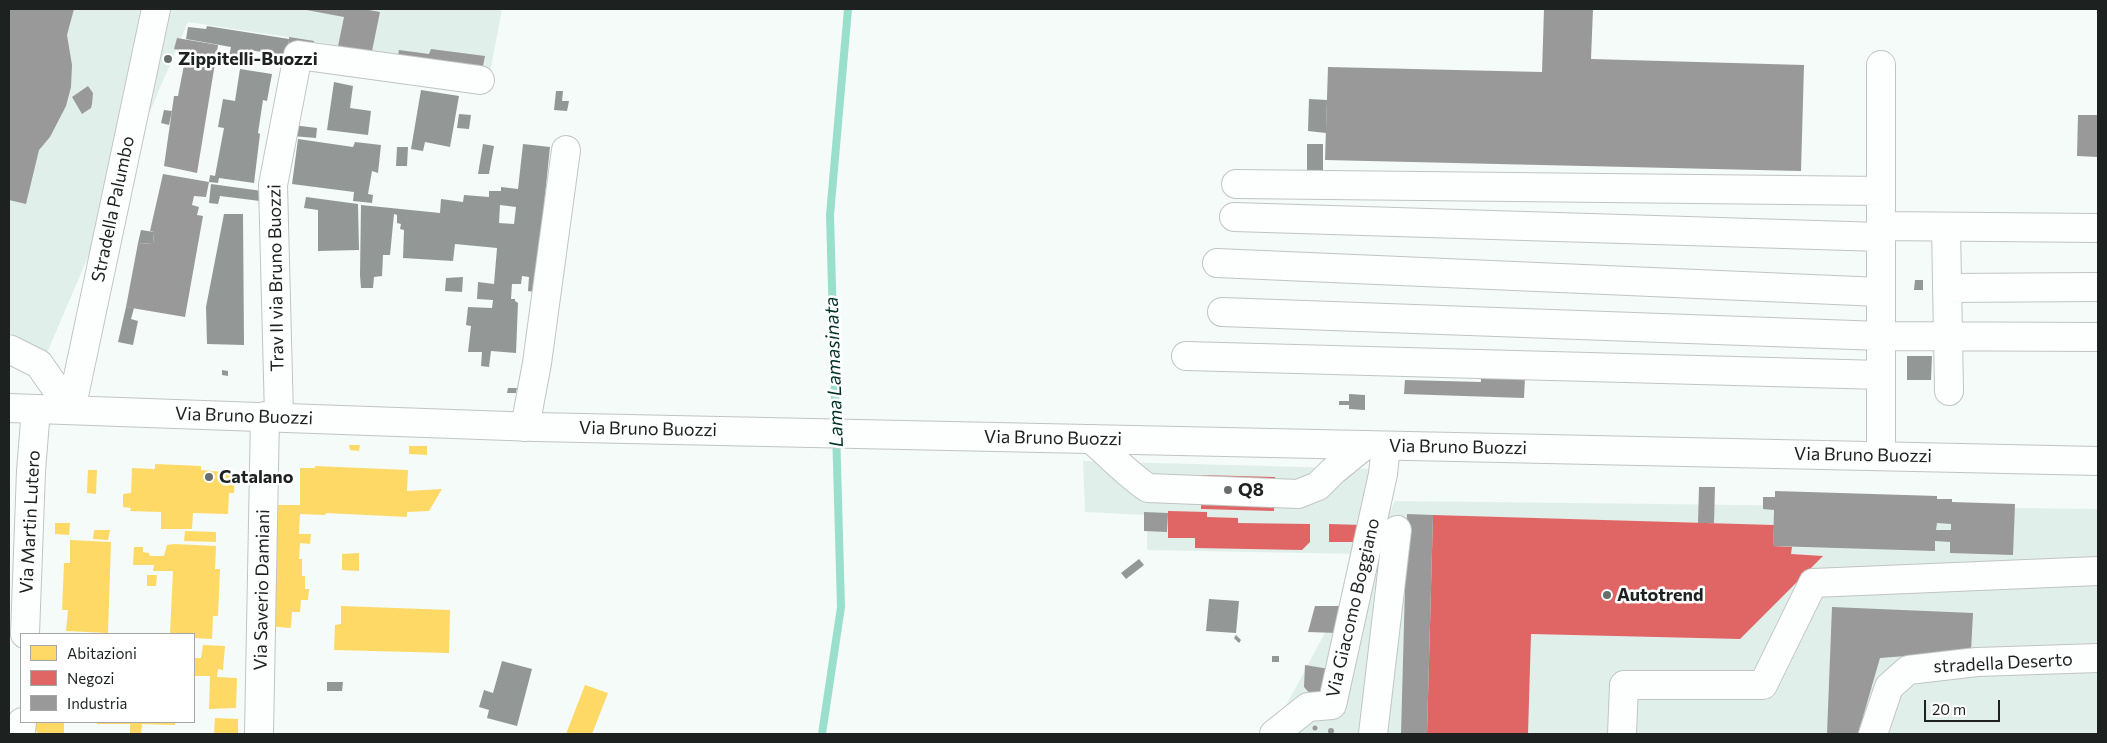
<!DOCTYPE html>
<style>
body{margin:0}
#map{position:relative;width:2107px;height:743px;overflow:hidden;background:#f4fbf8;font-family:Commissioner,sans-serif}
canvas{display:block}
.frame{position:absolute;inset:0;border:10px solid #1d2221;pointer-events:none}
.legend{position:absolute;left:20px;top:633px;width:175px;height:90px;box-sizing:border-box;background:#fff;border:1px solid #a5a7a6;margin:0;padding:6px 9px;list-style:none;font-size:15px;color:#1d2221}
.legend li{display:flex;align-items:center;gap:10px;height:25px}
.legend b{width:25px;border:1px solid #a5a7a6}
.scale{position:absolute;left:1924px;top:700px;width:76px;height:22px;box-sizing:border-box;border:2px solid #1d2221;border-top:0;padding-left:6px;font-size:15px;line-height:18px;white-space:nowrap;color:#1d2221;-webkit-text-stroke:4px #fff;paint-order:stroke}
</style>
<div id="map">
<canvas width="2107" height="743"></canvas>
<div class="frame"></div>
<ul class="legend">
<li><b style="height:14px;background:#ffd966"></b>Abitazioni</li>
<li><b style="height:14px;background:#e06666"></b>Negozi</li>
<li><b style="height:14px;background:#999"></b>Industria</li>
</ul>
<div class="scale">20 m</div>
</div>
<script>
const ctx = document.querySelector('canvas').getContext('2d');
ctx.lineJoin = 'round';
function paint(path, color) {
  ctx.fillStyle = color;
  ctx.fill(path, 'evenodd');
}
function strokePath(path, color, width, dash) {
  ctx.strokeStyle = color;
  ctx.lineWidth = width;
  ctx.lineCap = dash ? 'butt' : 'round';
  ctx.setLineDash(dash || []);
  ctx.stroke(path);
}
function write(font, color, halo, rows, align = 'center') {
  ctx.font = font + ' Commissioner,sans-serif';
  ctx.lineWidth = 5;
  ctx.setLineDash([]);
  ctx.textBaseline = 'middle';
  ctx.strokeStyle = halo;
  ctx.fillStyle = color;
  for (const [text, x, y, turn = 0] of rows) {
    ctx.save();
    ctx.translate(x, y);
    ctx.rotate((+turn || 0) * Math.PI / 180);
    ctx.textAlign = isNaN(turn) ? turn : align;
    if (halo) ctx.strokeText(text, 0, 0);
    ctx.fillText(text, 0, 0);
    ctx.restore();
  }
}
paint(new Path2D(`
 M9,9H502L490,72L294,38L188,22L47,353L9,332Z
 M1083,461L1377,469L1358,554L1147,550V515L1085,512Z
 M1395,501L2098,509V734H1271Z`), '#e1efeb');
paint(new Path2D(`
 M349,445H360L359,451L350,450Z
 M409,446H427V455L409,454Z
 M155,464L201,466V470L235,473L234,493H229L228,514L193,513L192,529H161V512L130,511L131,508L123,507V494L131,493L132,468L155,469Z
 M315,466L408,470L407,491L442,489L429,511L407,512V517L326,513L325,515L300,514L299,534H311L310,544L300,543L299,559H302V576H305V589H309L308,600H301L300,612H292L291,628L266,626L275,505H300V468H315Z
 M88,470H97L96,494L87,493Z
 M55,523H70L69,535L55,534Z
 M94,530H110L108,540L93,539Z
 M185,531L216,532V542L184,541Z
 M70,540L111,542L108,633L66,631L68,610H62L64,563H70Z
 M174,544L216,546L215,569H220L218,616H213L212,639L194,638V634H170L173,571H153L154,565H133L134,547H143V552L149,553L150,556H164L167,545Z
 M359,553V571L342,570V554Z
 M147,575H157L156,586H147Z
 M341,606L450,610L449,653L334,650L335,625L341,624Z
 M203,645L225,646L223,670L218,669L217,677L237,678L236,708L209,709L210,676H194V658H201Z
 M585,685L608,693L592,734H566Z
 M215,718L238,719V734H214Z
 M36,722H64V734H39L36,731Z
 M97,722H175V725L142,724L141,734H130V724H97Z`), '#ffd966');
paint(new Path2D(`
 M1201,475L1275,477L1274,511L1201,509Z
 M1168,511L1207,512V517L1238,518V523L1310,524V542L1302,550L1195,548V538H1168Z
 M1433,515L1774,525L1773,546L1792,547L1791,554L1823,556L1740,639L1531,634L1528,734H1427Z
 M1329,524L1362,525L1358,542H1329Z`), '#e06666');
paint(new Path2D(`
 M9,9H74L67,35L72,65L71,87L66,106L50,137L39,150L26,204L9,200Z
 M301,9H363L380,12L371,56L337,51L344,17Z
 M1544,9H1593L1591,59L1804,65L1801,171L1325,160L1328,67L1542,72Z
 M289,37L314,41L313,47L289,45Z
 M177,38L218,45L197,173L164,166L174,96H178L184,65L191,66L194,53L174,49Z
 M431,49L485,56L483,66L398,55L399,50L429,54Z
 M88,86L93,93L92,104L91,108L82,114L72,97Z
 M2078,115H2098V157L2077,156Z
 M163,174L209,182L206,197L194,196L192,205L199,207L197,215L203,216L185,317L126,307L138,243L153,244L154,232L150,231Z
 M1481,376L1525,377L1524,398L1404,394L1405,380L1481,382Z
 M1699,487H1715L1714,523H1698Z
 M1775,491L1937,496V499H1952V502L2015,504L2013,555L1950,553V542L1935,541V551L1773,546L1774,510L1763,509V497H1775ZM1937,523L1951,524V530H1936Z
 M1144,512L1168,513L1167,532L1144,531Z
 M1407,514L1433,515L1427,734H1401Z
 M1315,606H1343L1337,633L1308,632Z
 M1832,607L1973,613L1971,651L1880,658L1858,734H1827Z
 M1305,665L1329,669L1326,687L1315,699L1304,687Z
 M1312.5 728a2.5 2.5 0 1 1 5 0a2.5 2.5 0 1 1-5 0Z
 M1328 731a3 3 0 1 1 6 0a3 3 0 1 1-6 0Z`), '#999');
strokePath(new Path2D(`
 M822,734L841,607L830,215L848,9`), '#99dfcb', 8);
paint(new Path2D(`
 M207,26L289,39L288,56L249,50L248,60L229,57L231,47L186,39L188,27L206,29Z
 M187,52L194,53L191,66L184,65Z
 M240,69L272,74L267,101L263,100L258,133L260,134L254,183L219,178L218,183L209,182L210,175L215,176L224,128L218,127L223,99L235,101Z
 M334,82L353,86L350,108L371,111L368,135L327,130Z
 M421,90L459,96L450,147L425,142L423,151L411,149Z
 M556,91H563L562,101H569L567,111L554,110Z
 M1309,99L1327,100L1326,133L1308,131Z
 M164,110L172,111L169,125L161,123Z
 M459,114L471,115L469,129L457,128Z
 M293,125L317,128L316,138L292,136Z
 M298,139L353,147L355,142L381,145L378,173L372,171L368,194L373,195L372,203L353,201L354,192L292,184Z
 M483,144L494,146L489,174H478Z
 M523,144L550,147L535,292L528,291L529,277L522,276L521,284H512L511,299H515V301L518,303L516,353L491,351L489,367L481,366L482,352H468L471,326L466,325L468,307L492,308L493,300L477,299L478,282L494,284L497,248L455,244L453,261L403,258L404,230L400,229L401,224L397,223V215L394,214L390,255H383L382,276L374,277L373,288H361L360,275L361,205L440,213L441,199L463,202L464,195L489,197V191H501V187L518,189ZM500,205L516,207L514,224L499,223Z
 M1307,144H1323V170H1307Z
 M397,147H408L407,166H396Z
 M211,184L262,191L260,201L220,196L218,204L209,203Z
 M306,197L358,204L359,250L318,251V210L304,208Z
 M224,214H243L244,345L207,344L206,307Z
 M141,230L154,232L153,244L138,243Z
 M463,277L462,292L445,291L446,278Z
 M1915,280H1923V290H1914Z
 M126,307L134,308L131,319L138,321L133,345L118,342Z
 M1907,356H1932L1931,380H1907Z
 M222,370L228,371V376L222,375Z
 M508,388H517L516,393H507Z
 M1349,394L1365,395V410L1349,409V405H1339V401H1349Z
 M1139,559L1144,565L1126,579L1121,573Z
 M1209,599L1239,601L1236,633L1206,631Z
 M1236,635L1241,640L1239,643L1234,638Z
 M1272,656H1279V662H1272Z
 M502,661L532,669L517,726L487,718L489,710L479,707L484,690L493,693Z
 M327,682H343L342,691H327Z`), '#939896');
const minor = new Path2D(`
 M1881,65V456
 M1236,184L1881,191
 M1234,217L1881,237
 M1881,226L2098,228
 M1946,227L1949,391
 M1217,263L1880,292
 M1947,288L2098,287
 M1222,312L1881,336L2098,337
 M1186,356L1881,375
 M71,410L156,9
 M279,416L273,185L298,55L480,80
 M525,427L537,363L566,150
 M1091,439C1110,455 1127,474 1148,488L1298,494L1318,486L1333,471L1365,445
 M25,634L31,471L36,409
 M19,734L21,730L22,722
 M259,734L265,416
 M1274,734L1308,707L1332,705L1383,474L1386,446
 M1373,734L1397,530
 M1622,734L1624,685H1763L1813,583L2098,571
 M1873,734L1889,687L1908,670L1977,662L2098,658`);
const major = new Path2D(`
 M9,408L536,427L2098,461`);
const highway = new Path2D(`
 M9,349L39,364L71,410`);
strokePath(minor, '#c0c5c3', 30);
strokePath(major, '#c0c5c3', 30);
strokePath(highway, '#c0c5c3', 30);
strokePath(minor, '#fdfefe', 28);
strokePath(major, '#fdfefe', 28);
strokePath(highway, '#fdfefe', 28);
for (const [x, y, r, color] of [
 [168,59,5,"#686e6c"],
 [209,477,5,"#686e6c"],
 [1228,490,5,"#686e6c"],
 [1607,595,5,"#686e6c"]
]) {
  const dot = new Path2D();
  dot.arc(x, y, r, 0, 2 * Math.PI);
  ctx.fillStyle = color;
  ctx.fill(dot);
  strokePath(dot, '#fff', 2);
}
write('bold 18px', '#1d2221', '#fff', [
 ["Zippitelli-Buozzi",178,59],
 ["Catalano",219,477],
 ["Q8",1238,490],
 ["Autotrend",1617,595]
], 'left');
write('18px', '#1d2221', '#fff', [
 ["Stradella Palumbo",113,209,-78],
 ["Trav II via Bruno Buozzi",276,278,-91],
 ["Via Bruno Buozzi",244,416,2],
 ["Via Bruno Buozzi",648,429,1],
 ["Via Bruno Buozzi",1053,438,1],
 ["Via Bruno Buozzi",1458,447,1],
 ["Via Bruno Buozzi",1863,455,1],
 ["Via Martin Lutero",30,522,-87],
 ["Via Saverio Damiani",262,590,-89],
 ["Via Giacomo Boggiano",1353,608,-77],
 ["stradella Deserto",2003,663,-3]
]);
write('italic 19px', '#033328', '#fff', [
 ["Lama Lamasinata",834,372,-92]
]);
</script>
